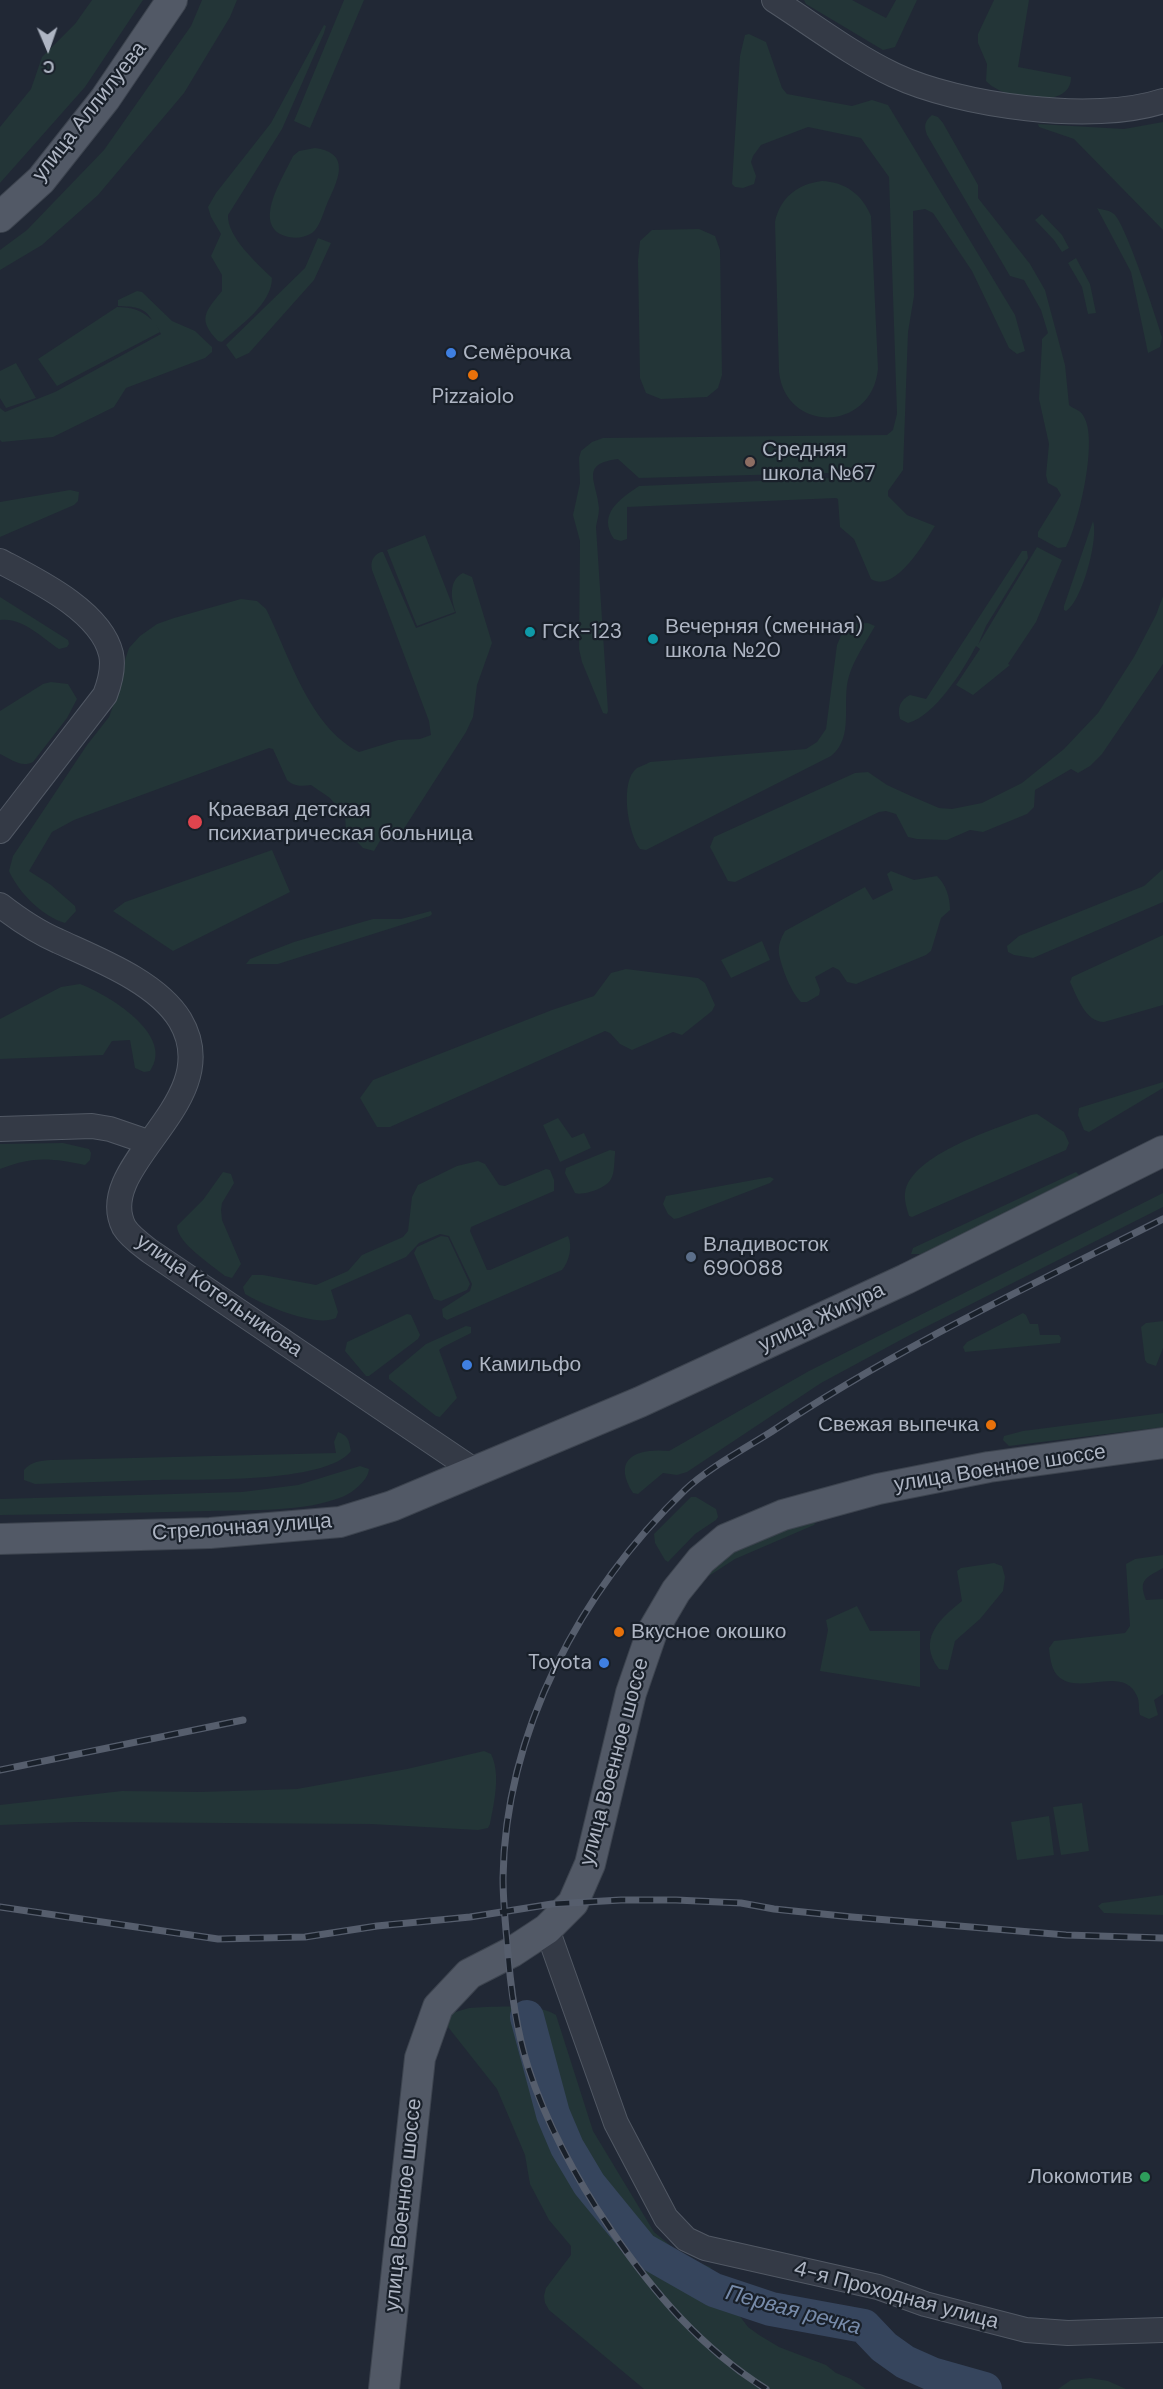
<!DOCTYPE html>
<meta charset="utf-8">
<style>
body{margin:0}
#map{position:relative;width:1163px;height:2389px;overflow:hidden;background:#212835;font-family:"DM Sans",sans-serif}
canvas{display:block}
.north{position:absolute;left:18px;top:18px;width:60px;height:60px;-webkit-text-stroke:4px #19202a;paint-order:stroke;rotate:178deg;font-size:16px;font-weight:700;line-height:24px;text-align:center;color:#aeb5c3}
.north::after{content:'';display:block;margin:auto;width:21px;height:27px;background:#aeb5c3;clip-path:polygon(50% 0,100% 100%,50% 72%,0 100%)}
</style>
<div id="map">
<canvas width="1163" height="2389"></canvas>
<div class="north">С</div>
</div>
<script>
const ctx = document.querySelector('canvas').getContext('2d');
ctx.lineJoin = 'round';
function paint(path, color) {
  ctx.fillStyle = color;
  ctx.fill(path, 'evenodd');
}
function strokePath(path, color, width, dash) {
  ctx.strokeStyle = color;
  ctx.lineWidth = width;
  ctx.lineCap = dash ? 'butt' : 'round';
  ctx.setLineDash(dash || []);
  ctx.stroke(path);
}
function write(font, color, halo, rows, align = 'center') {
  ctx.font = font + ' "DM Sans",sans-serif';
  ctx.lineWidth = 4.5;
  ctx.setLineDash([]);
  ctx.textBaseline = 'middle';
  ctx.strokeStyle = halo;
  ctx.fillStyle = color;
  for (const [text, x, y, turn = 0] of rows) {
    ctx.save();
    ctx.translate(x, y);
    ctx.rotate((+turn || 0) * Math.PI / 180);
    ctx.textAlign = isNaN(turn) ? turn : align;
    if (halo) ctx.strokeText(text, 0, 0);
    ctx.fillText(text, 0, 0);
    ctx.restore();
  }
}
paint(new Path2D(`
 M92,0H143L85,87L0,183V127L31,89L42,57L75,24Z
 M202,0H237L230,17L184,93L98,195L42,245L0,270V250L27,230L104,150L191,26Z
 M344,0H364L310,128L294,121Z
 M804,0H852L886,18L896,0H917L895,47L883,50L806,4Z
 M994,0H1029L1018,67L1071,77C1072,111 1003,100 986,81L987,64L978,43V34Z
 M324,25L326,26L324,33L282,129L228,215C227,237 257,263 272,278C272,304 240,325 222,342L218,341C197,319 205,312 222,291V275L211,256L221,234L211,217L208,207L216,193L271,123Z
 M749,34L766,42L782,88L787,94L852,106L872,100L888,105L1015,315L1025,351L1017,354L1009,348L972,271L933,213L925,209L913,211L914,296L908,332L903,470L888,491V496L907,515L935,526C924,543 895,594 871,579L854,539L840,527L838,499L836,498L627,507V539L621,541L614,539C597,514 620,499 639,486L834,478V476L828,473L639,478L618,459C579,464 597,481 599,508C599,514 597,521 596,527L608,711L607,714L603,713L582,662L579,649L580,541L573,515L580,483L579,458L581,451L592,442L603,438L887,435L893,430L897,414L889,177L861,138L808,127L761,145L753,156L751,162L756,176L754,184L743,188L735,187L732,184L740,56L745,35Z
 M932,115L938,117L943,123L978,185V198L1030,264L1045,290L1065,365L1069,405C1075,410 1081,409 1085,419C1097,444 1079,523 1066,547L1058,548L1038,537V532L1061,495L1057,488L1048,483L1046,475L1049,444L1039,399L1042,343V339L1048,333L1041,310L1024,280L1010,276L927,135C924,126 924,122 932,115Z
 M1163,122V230L1074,139L1039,127L1038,124L1124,129Z
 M315,148C353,153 337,182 327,204C323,213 320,227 312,233C304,238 294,239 285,236C251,225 284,176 293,156L299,151Z
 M822,181C845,182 862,194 871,216L878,369C872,432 786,434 779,372L775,222C780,198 797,184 822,181Z
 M1097,208C1102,210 1110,210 1114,214C1126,225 1156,317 1162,337L1160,347L1148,353L1131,272Z
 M1042,214L1062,235L1069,248L1062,252L1054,240L1035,220Z
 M699,229L715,236L720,250L722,375L718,388L707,397L661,399L646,393L640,378L638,260L640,241L652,230Z
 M318,238L331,243L314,280L249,353L236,359L226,345L305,268Z
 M1076,258L1090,284L1096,313L1088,314L1082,287L1068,263Z
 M137,291L142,292L172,321L195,331L212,347V352L205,358L126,388L114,407L53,437L2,442L0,440V408L5,412L55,392L161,334L155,323L160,332L57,386L38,359L117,307C132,307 141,310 152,320C144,306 133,307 118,306V300Z
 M16,363L36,398L6,408L0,398V371Z
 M70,490L79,492L78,501L74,505L0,537V502Z
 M1093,521C1099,538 1082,602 1066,611L1064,610V606Z
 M425,535L455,612L417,626L387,550Z
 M1037,547L1062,560L1036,622L1008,664L1010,665L973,695L956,685L980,649L976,646C964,669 935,716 908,723L900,719C897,708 900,700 910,695L926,699L1022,551H1027L1028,558L986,626L978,645Z
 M381,552H383L416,628L456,613C451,600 448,580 463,573L472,577L492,643L477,685L473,717L466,732L396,841L381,839L374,851L363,848L346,830L345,816L330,798L311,785C302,786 294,787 287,780L273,749L269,748L74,820L52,832L29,871L51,885L75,906L76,911L65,923C42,916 19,893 9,871L13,856L87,745L109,717L122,682L125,660L129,648L140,636L157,624L174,618L241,599L257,601L266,609C290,657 309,726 359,752L398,740L420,739L431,735L429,721L372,570C370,562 373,555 381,552Z
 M1163,596V664L1102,754L1090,766L1078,773L1071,769L1035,790L1034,807L1027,814L983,832L970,830L947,840L917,839L908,837L896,814L886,811L879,812L735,882L728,881L710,847L714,837L855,773L868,772L887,785L911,796L939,808L952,809L982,803L1022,783L1064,749L1098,713L1134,657L1156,615Z
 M0,597L68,640L69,644L67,647L59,649C41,637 22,617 0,620Z
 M868,623L875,626C866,642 854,659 849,676C841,702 855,737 831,756L646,850L640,849C628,834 619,781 637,768C641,766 647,764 650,762L806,749L817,742L826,729L837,645L844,628L851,624Z
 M51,682L68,684L77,699L67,718L33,762C21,768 11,759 0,754V711L43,684Z
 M272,850L290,892L173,951L113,911L125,902Z
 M1163,869V902L1033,958L1014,955L1008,952L1007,946L1019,936L1144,886Z
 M891,871L914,880L937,876C946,885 950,897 950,910L941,918L931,951L926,955L856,984L847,982L839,970L833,967L815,977L820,990L819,995L807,1002H801C791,992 782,969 779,954C778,945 781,938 785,931L865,887L873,900L893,890L887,874Z
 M431,911L432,914L430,916L278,964H246L250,959L294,942L352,925L373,919H401Z
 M1163,935V1005L1104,1022C1085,1022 1077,996 1070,982L1072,977Z
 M762,941L770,960L731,978L721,960Z
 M626,969L698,978L705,983L715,1005L712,1011L682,1035L673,1032L632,1050L620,1044L610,1033L605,1031L390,1127H377L360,1098L373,1080L552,1010L594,996L611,973Z
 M80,984C107,994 176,1035 150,1071L144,1072L135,1068L130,1040L112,1041L103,1055L0,1059V1019L61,987Z
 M1163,1082V1088L1089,1132L1084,1130L1078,1115L1079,1108Z
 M1037,1114L1064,1132L1069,1143L1066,1150L912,1217L909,1216C907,1209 904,1200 905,1193C910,1154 999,1128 1031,1115Z
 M558,1118L572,1138L584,1133L591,1148L560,1162L543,1125Z
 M63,1143L89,1149L91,1153L90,1160L85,1165C51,1158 33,1156 0,1169V1144Z
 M610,1150L615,1151V1154C614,1161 615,1172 611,1179C607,1188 583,1196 575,1193L565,1173L566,1168Z
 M478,1161L485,1164L499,1185L505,1186L546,1169L550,1170L554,1180V1191L471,1227L470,1231L487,1270H490L568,1236C573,1246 569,1262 562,1270L447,1320L443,1317L442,1309L470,1291L472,1284L449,1236L440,1234L419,1243L406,1257L331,1290L338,1312L336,1318C317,1328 263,1305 245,1294L243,1287L252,1275H263L316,1285L348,1271L362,1255L403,1237L408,1231L412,1197L418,1185L457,1166Z
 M223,1172L231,1174L234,1183L222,1203L221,1210L222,1220L241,1264L232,1278L225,1276C212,1265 177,1243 177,1226L203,1200Z
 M1076,1172L1079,1175L1075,1180L921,1254H911L913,1248Z
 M770,1177L774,1179L770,1183L679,1218L674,1219L668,1214L663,1204L666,1196Z
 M1163,1193V1207L908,1336L821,1383L687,1472L677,1475L663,1473L638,1494L633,1493C611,1458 637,1448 669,1451L809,1371Z
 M441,1236L448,1237L470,1284L467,1290L441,1301L434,1299L414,1253L417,1247Z
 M1023,1313L1026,1315L1030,1324H1038L1040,1335H1059L1061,1338L1060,1343L965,1352L963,1347L967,1342Z
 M407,1314L411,1315L420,1335L418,1339L369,1376H366L345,1351L347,1342Z
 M1163,1321V1348L1156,1366L1147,1363L1145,1360L1141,1327L1146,1323Z
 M466,1326L471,1327V1333L443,1347L439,1350L457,1398L440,1417L436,1416L389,1379V1375L426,1344Z
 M1163,1413V1427L1009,1446L1003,1440L1004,1436L1023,1431Z
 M338,1432C349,1436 349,1441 351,1451C326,1484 196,1479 155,1480C115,1481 75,1483 35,1484L24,1480V1470C32,1461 40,1461 51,1460L336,1453L334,1442Z
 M360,1466L369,1469C368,1481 352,1493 342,1497C305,1512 250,1510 210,1511C140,1513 70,1514 0,1515V1499L242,1492L298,1485Z
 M691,1497H696L716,1509L718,1517L716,1520L695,1534L668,1562L665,1560L655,1543L654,1534Z
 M817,1521L814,1525L735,1559L701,1581L698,1578L732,1552L793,1525Z
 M1163,1555V1568C1146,1578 1138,1579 1146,1600L1163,1599V1694L1154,1700L1158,1715L1149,1719L1140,1715C1138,1709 1140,1702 1137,1696C1123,1663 1077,1698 1057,1675C1051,1668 1050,1657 1049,1648L1054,1641L1125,1633L1130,1626L1126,1564L1135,1559Z
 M994,1563L1002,1566L1005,1577L1003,1591L980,1619L955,1641L948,1670L939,1669C917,1640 939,1619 962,1601L957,1571L961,1568Z
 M857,1606L870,1631H920V1687L820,1671L828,1630L826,1620Z
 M484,1751L491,1754C501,1774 494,1803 490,1824L488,1828L478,1830L371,1824L77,1822L0,1825V1805L122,1791L200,1792L297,1789L407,1769Z
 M1082,1803L1089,1851L1061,1855L1053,1807Z
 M1049,1816L1054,1855L1017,1860L1011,1822Z
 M1163,1895V1915L1104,1913L1098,1906L1102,1903Z
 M469,2008C491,2007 539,2003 556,2015L593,2131L654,2232L683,2256L710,2267L722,2282L739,2315L748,2327L759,2335L779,2347L826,2365L836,2373L851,2379L866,2389H644L549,2310L545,2303L544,2296L546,2288L571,2255V2246L549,2220L530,2184L525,2155L497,2089L448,2027L449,2014Z
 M1090,2378L1108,2381L1126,2389H1058L1071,2380Z`), '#233537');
strokePath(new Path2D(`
 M527,2017L553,2114L567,2147L589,2184L642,2249L714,2290L771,2309L864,2326L884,2347L905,2362L932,2374L985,2389`), '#36455d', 34);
const minor = new Path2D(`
 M774,0C813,25 852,55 894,75C959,106 1094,124 1163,101
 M0,561C36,580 101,611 111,654C114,668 110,682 105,695L0,831
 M0,905C18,919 37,932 58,941C97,959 157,982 180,1020C229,1102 92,1164 124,1227C130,1237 142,1245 151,1252L475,1471
 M0,1129L92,1126L110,1129L148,1142
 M547,1929L616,2123L666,2218L686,2239L705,2248L878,2287L925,2304L1026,2330L1068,2333L1163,2330`);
const major = new Path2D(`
 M0,217L41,180L105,99L172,0
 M0,1539L210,1533L340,1522L392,1506L640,1402L906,1279L1163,1151
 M384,2389L420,2058L438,2007L469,1974L512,1952L547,1929L573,1903L590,1864L631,1693L652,1632L676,1591L701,1560L726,1539L783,1515L878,1489L989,1467L1163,1443`);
strokePath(minor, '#515864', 26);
strokePath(major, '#3d444f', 32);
strokePath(minor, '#343a46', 24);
strokePath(major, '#525966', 30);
const rail = new Path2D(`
 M0,1770L243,1720
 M0,1907L218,1939L305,1937L377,1926L470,1917L552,1904L621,1900H676L741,1903L774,1909L852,1917L1066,1935L1163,1938
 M766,2389C701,2348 654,2293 611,2230C577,2180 547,2125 528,2067C515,2026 510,1984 507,1941C505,1920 503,1899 503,1878C505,1731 581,1590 685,1490C707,1469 744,1449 771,1432C895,1349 1030,1286 1163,1219`);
strokePath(rail, '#565e6d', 7);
strokePath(rail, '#19202a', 4.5, [14]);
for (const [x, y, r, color] of [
 [451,353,6,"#3f7fe0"],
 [473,375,6,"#e8710a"],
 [750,462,6,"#8d6e63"],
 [530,632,6,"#0f9aa8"],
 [653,639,6,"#0f9aa8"],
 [195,822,8,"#e0444e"],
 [691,1257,6,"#5c6f8a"],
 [467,1365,6,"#3f7fe0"],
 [991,1425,6,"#e8710a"],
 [619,1632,6,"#e8710a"],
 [604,1663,6,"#3f7fe0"],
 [1145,2177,6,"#2e9e5b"]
]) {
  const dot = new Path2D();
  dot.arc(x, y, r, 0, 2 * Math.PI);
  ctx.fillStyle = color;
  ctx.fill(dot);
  strokePath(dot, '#19202a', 2);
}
write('21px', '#aeb5c3', '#19202a', [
 ["улица Аллилуева",90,112,-52],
 ["улица Котельникова",219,1296,35],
 ["улица Жигура",822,1318,-25],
 ["улица Военное шоссе",1000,1469,-9],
 ["Стрелочная улица",242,1528,-4],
 ["улица Военное шоссе",615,1762,-75],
 ["улица Военное шоссе",404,2205,-84],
 ["4-я Проходная улица",896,2296,15]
]);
write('21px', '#aeb5c3', '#19202a', [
 ["Семёрочка",463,353],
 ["Pizzaiolo",473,397,"center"],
 ["Средняя",762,450],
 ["школа №67",762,474],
 ["Вечерняя (сменная)",665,627],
 ["школа №20",665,651],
 ["ГСК-123",542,632],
 ["Краевая детская",208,810],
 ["психиатрическая больница",208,834],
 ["Владивосток",703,1245],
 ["690088",703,1269],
 ["Камильфо",479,1365],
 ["Свежая выпечка",979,1425,"right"],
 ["Вкусное окошко",631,1632],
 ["Toyota",592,1663,"right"],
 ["Локомотив",1133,2177,"right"]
], 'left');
write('italic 22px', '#778baa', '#19202a', [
 ["Первая речка",793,2311,15]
]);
</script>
